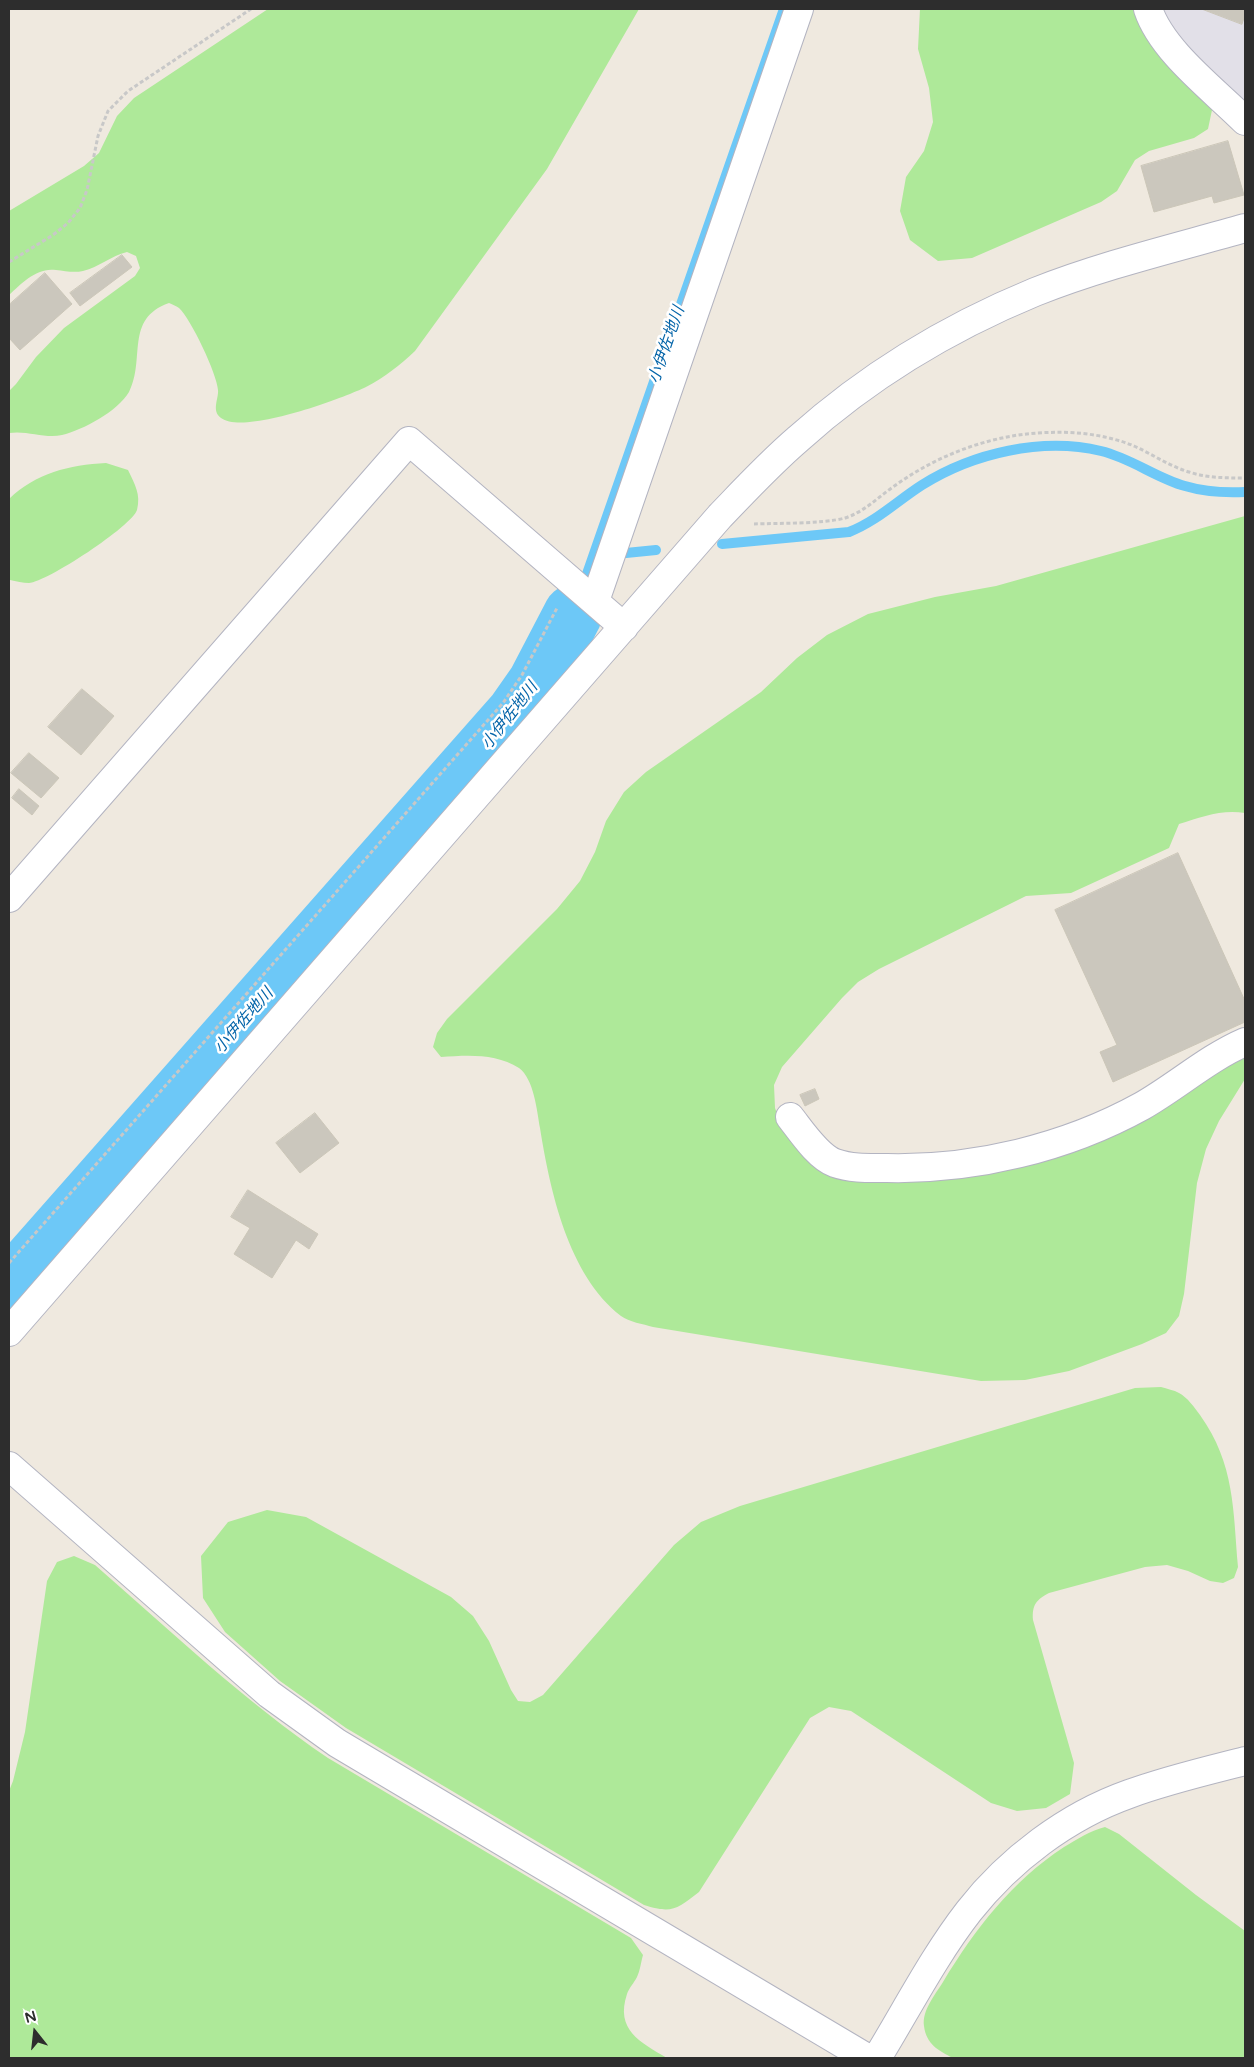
<!DOCTYPE html>
<meta charset="utf-8">
<style>
body{margin:0}
#map{position:relative;width:1254px;height:2067px;overflow:hidden;background:#efe9df;font-family:"Varela Round",sans-serif}
canvas{display:block}
.frame{position:absolute;inset:0;border:10px solid #2d2d2d;pointer-events:none}
.north{position:absolute;left:10px;top:2007px;width:50px;height:50px;-webkit-text-stroke:4px #fff;paint-order:stroke;rotate:344deg;font-size:14px;font-weight:700;line-height:20px;text-align:center;color:#2d2d2d}
.north::after{content:'';display:block;margin:auto;width:18px;height:22px;background:#2d2d2d;clip-path:polygon(50% 0,100% 100%,50% 72%,0 100%)}
</style>
<div id="map">
<canvas width="1254" height="2067"></canvas>
<div class="frame"></div>
<div class="north">N</div>
</div>
<script>
const ctx = document.querySelector('canvas').getContext('2d');
ctx.lineJoin = 'round';
function paint(path, color) {
  ctx.fillStyle = color;
  ctx.fill(path, 'evenodd');
}
function strokePath(path, color, width, dash) {
  ctx.strokeStyle = color;
  ctx.lineWidth = width;
  ctx.lineCap = dash ? 'butt' : 'round';
  ctx.setLineDash(dash || []);
  ctx.stroke(path);
}
function write(font, color, halo, rows, align = 'center') {
  ctx.font = font + ' "Varela Round","Noto Sans JP",sans-serif';
  ctx.lineWidth = 5;
  ctx.setLineDash([]);
  ctx.textBaseline = 'middle';
  ctx.strokeStyle = halo;
  ctx.fillStyle = color;
  for (const [text, x, y, turn = 0] of rows) {
    ctx.save();
    ctx.translate(x, y);
    ctx.rotate((+turn || 0) * Math.PI / 180);
    ctx.textAlign = isNaN(turn) ? turn : align;
    if (halo) ctx.strokeText(text, 0, 0);
    ctx.fillText(text, 0, 0);
    ctx.restore();
  }
}
paint(new Path2D(`
 M1158,9H1245V107L1176,40Z`), '#e2e0e8');
paint(new Path2D(`
 M268,9H639L547,169L415,351C400,365 385,377 366,387C341,399 244,435 221,418C211,411 219,398 218,390C217,374 191,319 179,308C176,306 172,304 169,303C124,319 146,359 129,392C118,411 83,430 62,435C45,439 27,430 9,433V391L16,384L36,357L64,328L135,276L140,268L136,256L127,252C111,256 99,267 83,271C74,273 65,271 56,270C37,267 22,283 9,295V211L84,166L99,153L117,116L134,98Z
 M920,9H1135C1141,25 1147,40 1158,54C1175,74 1197,88 1212,110L1208,129L1194,138L1149,151L1135,160L1117,191L1101,202L972,258L938,261L910,240L900,211L906,177L924,151L933,122L929,88L918,49Z
 M106,463L128,470C135,485 141,494 137,510C132,526 47,582 29,583C23,583 16,581 10,580L9,499C36,473 69,465 106,463Z
 M1245,516V813C1222,809 1201,817 1179,824L1169,848L1071,893L1026,896L879,969L858,982L842,998L782,1067L774,1085L775,1108L781,1125L808,1158L954,1178L1221,1069L1245,1056V1079L1219,1121L1206,1149L1197,1183L1184,1294L1179,1316L1166,1333L1142,1344L1069,1371L1025,1380L981,1381L653,1327C643,1324 629,1322 621,1316C568,1275 550,1190 540,1128C537,1111 534,1079 519,1068C496,1053 467,1055 441,1057L433,1047L437,1033L447,1019L557,909L580,881L595,852L606,821L624,792L646,772L761,692L797,658L827,635L868,614L935,597L996,586Z
 M1161,1387C1167,1389 1174,1390 1179,1393C1187,1397 1195,1408 1200,1415C1235,1464 1233,1510 1238,1567L1234,1578L1223,1583L1210,1581L1188,1571L1167,1565L1145,1567L1049,1593C1036,1600 1032,1605 1033,1620L1074,1763L1070,1794L1046,1808L1017,1811L991,1803L851,1711L829,1707L810,1718L699,1892C677,1909 672,1914 644,1905L346,1728L280,1681L225,1632L203,1598L201,1556L228,1522L267,1510L306,1517L451,1597L473,1616L489,1641L511,1690L518,1701L530,1702L543,1695L674,1545L701,1522L740,1506L1135,1388Z
 M74,1556L95,1565C171,1631 244,1701 328,1758L631,1938L643,1955C641,1962 640,1971 637,1977C634,1983 629,1988 627,1994C615,2030 640,2042 667,2058H9V1791L13,1781L25,1732L47,1581L57,1562Z
 M1105,1827L1119,1834L1196,1895L1245,1931V2058H953C939,2051 926,2044 924,2026C922,2010 935,1995 943,1982C975,1929 1012,1881 1064,1847C1078,1839 1089,1831 1105,1827Z`), '#aee999');
strokePath(new Path2D(`
 M722,544L849,532C877,521 897,501 922,485C973,453 1042,437 1101,451C1131,458 1156,478 1185,486C1205,492 1225,493 1245,492
 M626,553L656,550
 M573,614L784,9`), '#6dc8f7', 10);
strokePath(new Path2D(`
 M9,1288L516,713L537,683L573,614`), '#6dc8f7', 59);
const building = new Path2D(`
 M1202,9H1245V15L1242,24Z
 M1228,141L1244,195L1214,203L1212,196L1154,212L1141,166Z
 M122,255L132,267L80,306L70,293Z
 M45,273L72,304L20,350L9,338V305Z
 M82,689L114,716L81,755L48,727Z
 M29,753L59,778L41,798L11,773Z
 M19,789L39,806L32,815L12,798Z
 M1178,853L1245,1001V1022L1113,1082L1100,1052L1117,1045L1055,910Z
 M815,1089L819,1099L805,1106L800,1095Z
 M315,1113L339,1143L300,1173L276,1143Z
 M248,1190L318,1234L309,1249L296,1240L272,1278L234,1254L250,1228L231,1217Z`);
paint(building, '#cbc7bd');
strokePath(building, '#cbc6b8', 1);
const minor = new Path2D(`
 M1148,9C1162,51 1213,89 1245,121
 M595,601L799,9
 M9,898L409,441L624,627
 M790,1117C801,1131 818,1157 835,1163C852,1169 870,1168 887,1168C974,1170 1066,1148 1142,1106C1177,1086 1208,1058 1245,1042
 M9,1332L720,516C745,490 770,463 798,439C867,377 950,327 1035,292C1103,265 1175,248 1245,228
 M9,1466L269,1694L337,1743L867,2058
 M877,2058C907,2009 934,1956 969,1911C1009,1860 1067,1816 1129,1794C1167,1780 1206,1771 1245,1761`);
strokePath(minor, '#b3b4c1', 30);
strokePath(new Path2D(`
 M9,262L53,235L68,223L80,208L87,190L98,136L108,111L128,91L251,9
 M754,524C780,523 822,524 845,518C864,512 877,498 893,487C930,460 973,442 1018,435C1056,430 1098,431 1134,446C1152,454 1169,466 1189,472C1207,478 1226,478 1245,478
 M9,1263L503,703L522,675L557,608`), '#c8c8c8', 3, [4, 2.5]);
strokePath(minor, '#fff', 28);
write('italic 16px', '#0565a9', '#fff', [
 ["小伊佐地川",667,345,-71],
 ["小伊佐地川",510,716,-52],
 ["小伊佐地川",244,1021,-49]
]);
</script>
